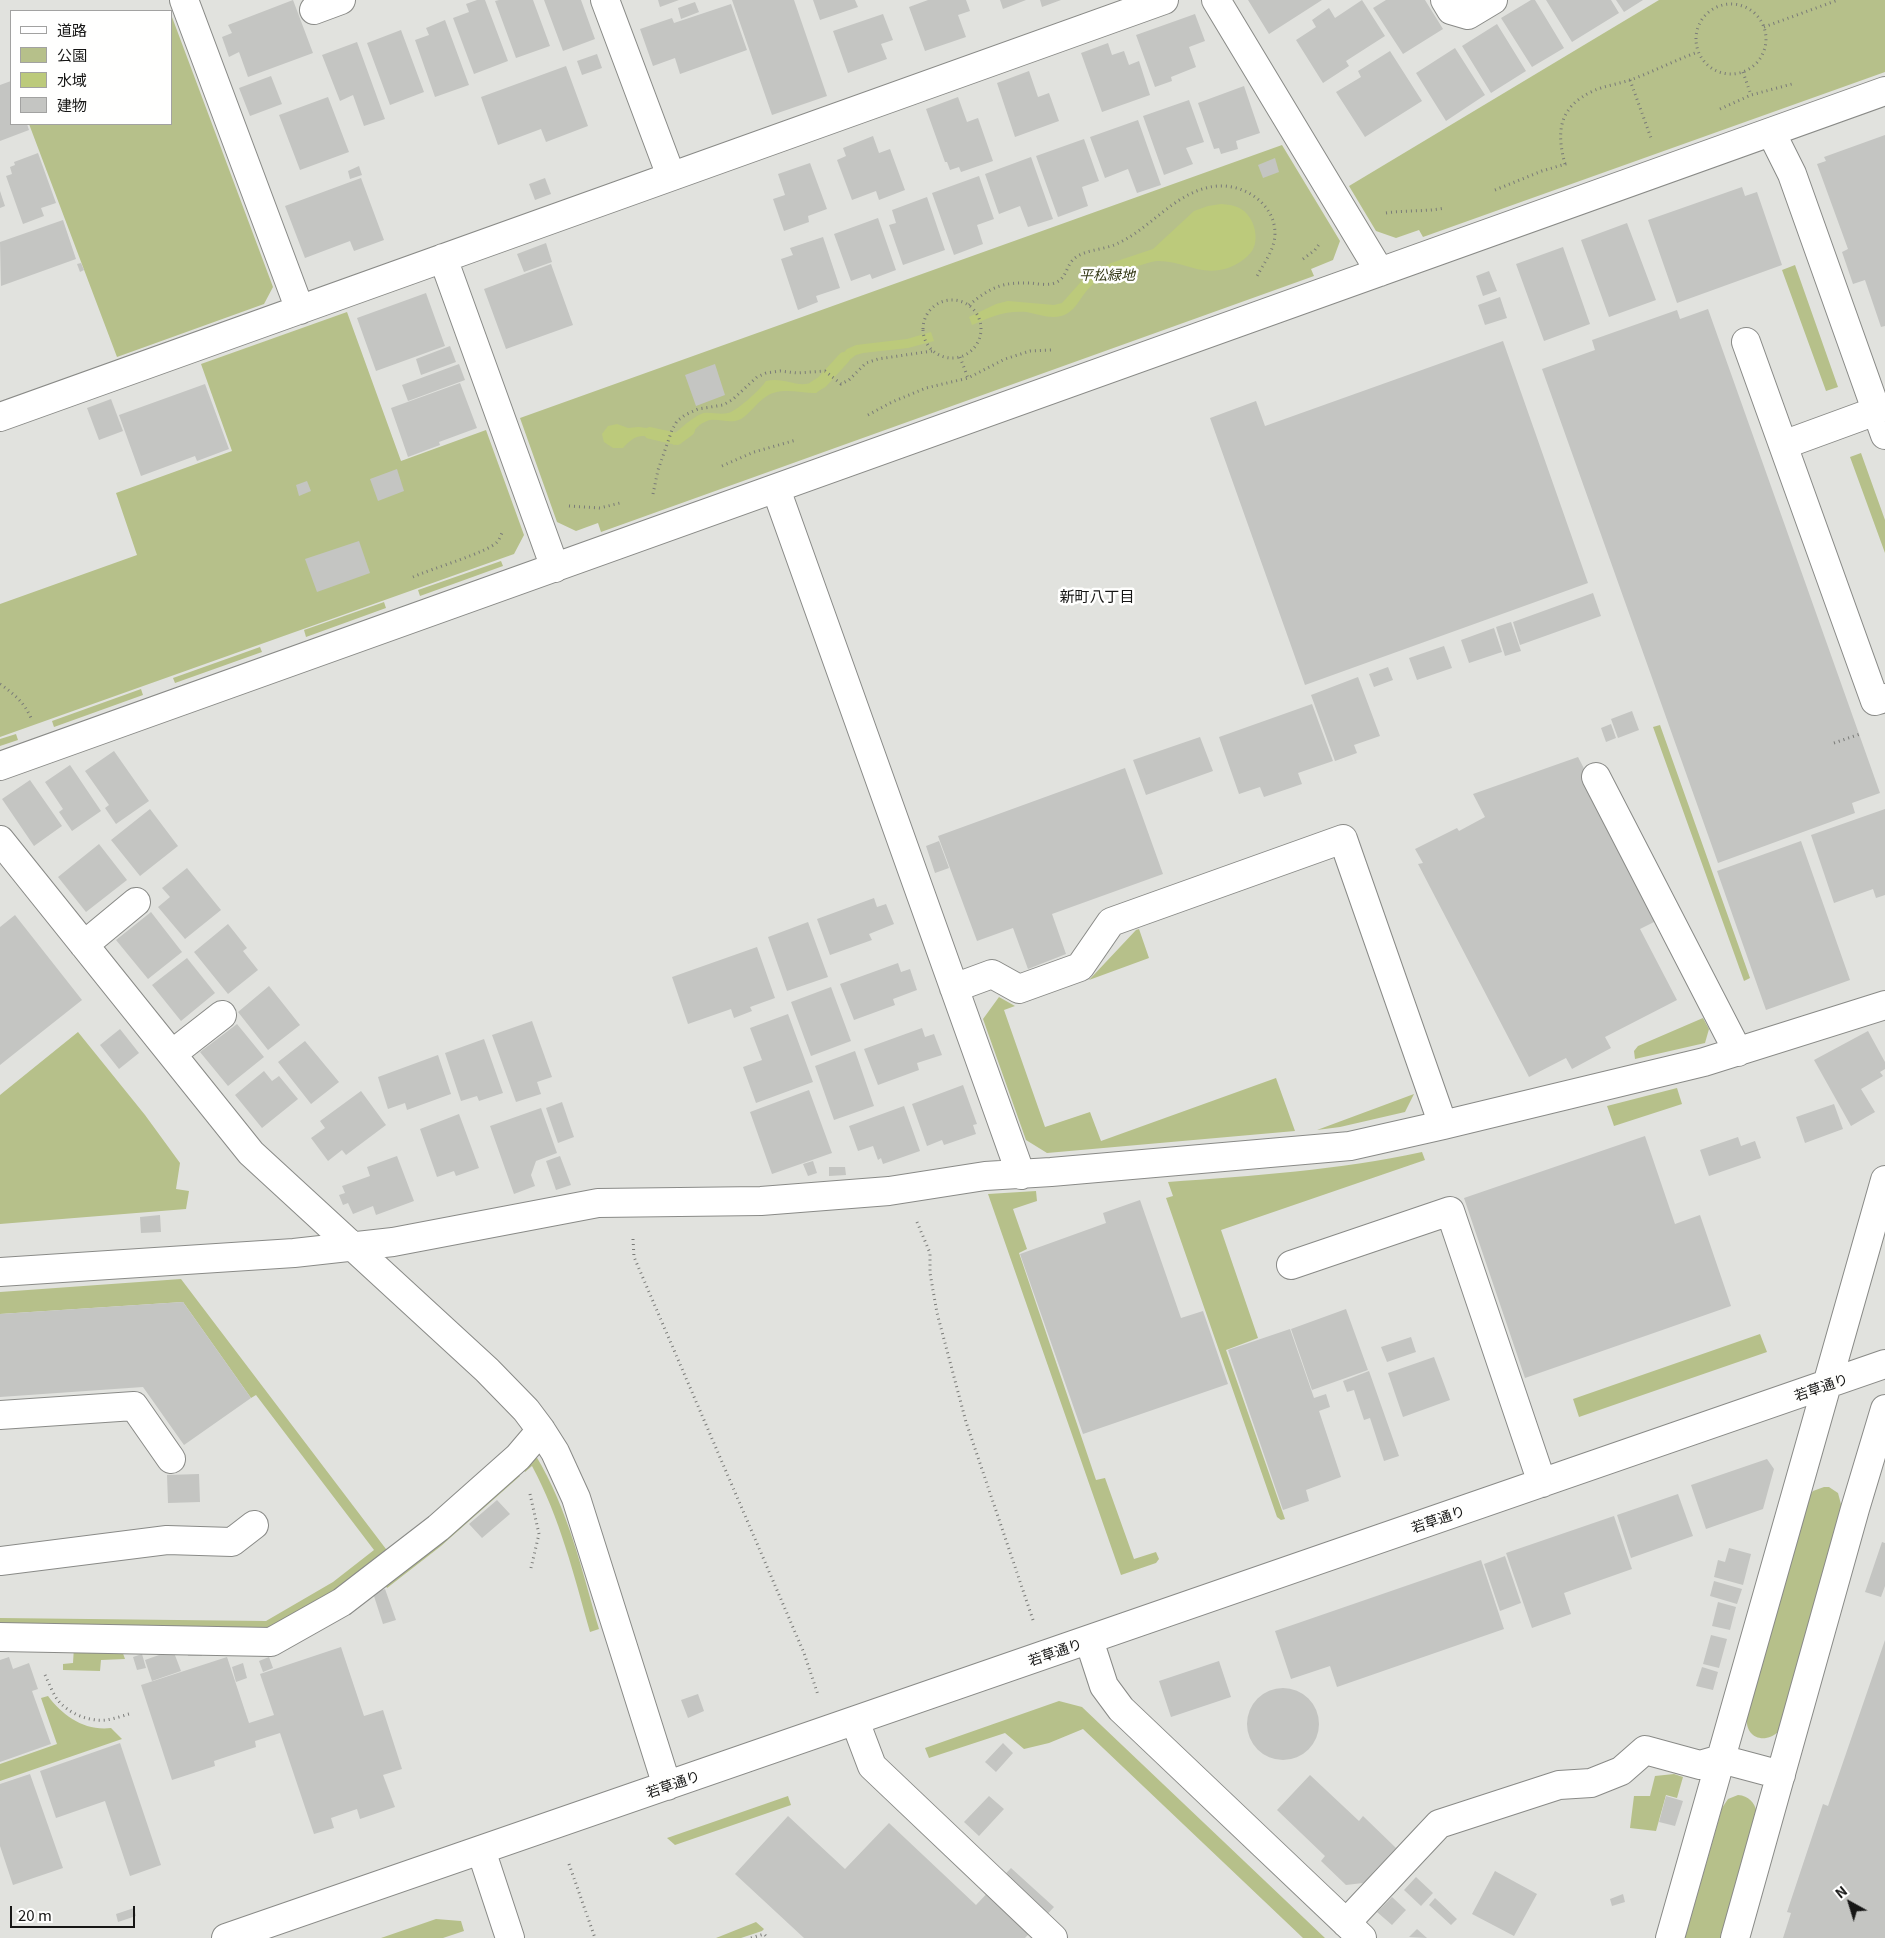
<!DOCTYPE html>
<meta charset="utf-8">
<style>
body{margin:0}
#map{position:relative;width:1885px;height:1938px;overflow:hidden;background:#e1e2de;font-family:Georgia,"Noto Sans JP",serif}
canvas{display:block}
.legend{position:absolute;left:10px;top:10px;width:162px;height:115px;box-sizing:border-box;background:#fffffe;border:1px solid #a2a2a1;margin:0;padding:6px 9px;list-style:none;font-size:15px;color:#161615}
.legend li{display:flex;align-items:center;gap:10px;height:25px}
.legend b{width:25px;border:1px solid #a2a2a1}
.north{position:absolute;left:1825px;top:1878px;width:50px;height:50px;-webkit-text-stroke:4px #fffffe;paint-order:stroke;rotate:321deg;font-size:14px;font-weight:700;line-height:20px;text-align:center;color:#161615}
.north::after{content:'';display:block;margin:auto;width:18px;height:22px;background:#161615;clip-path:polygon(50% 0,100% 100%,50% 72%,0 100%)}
.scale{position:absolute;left:10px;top:1906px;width:125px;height:22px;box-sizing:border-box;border:2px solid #161615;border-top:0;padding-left:6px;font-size:15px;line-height:18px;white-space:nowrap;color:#161615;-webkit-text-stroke:4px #fffffe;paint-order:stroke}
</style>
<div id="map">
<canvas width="1885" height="1938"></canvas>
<ul class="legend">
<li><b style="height:6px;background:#fff"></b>道路</li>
<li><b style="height:14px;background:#b6c08a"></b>公園</li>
<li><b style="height:14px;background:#bcca7b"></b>水域</li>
<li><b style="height:14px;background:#c4c5c2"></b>建物</li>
</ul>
<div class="north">N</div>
<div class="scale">20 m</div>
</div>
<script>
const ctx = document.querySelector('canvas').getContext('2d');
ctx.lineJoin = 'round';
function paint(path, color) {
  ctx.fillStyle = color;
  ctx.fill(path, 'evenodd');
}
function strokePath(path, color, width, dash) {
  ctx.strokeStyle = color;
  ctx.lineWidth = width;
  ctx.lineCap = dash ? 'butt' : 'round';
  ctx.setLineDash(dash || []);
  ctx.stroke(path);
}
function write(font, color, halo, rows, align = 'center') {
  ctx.font = font + ' Georgia,"Noto Sans JP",serif';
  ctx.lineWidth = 5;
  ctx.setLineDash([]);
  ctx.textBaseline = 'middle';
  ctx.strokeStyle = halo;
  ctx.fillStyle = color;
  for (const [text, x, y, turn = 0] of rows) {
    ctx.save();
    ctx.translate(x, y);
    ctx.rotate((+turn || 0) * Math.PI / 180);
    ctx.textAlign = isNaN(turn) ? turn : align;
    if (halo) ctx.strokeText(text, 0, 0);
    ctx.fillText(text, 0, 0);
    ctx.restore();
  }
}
paint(new Path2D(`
 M1659,0H1885V72L1423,237L1419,230L1396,238L1376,231L1349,186Z
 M172,17L273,287L264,304L117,357L29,124H171Z
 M1282,145L1340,241L1333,260L1311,269L1314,276L601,532L598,523L576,531L557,522L520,418Z
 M1795,265L1838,387L1826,391L1782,270Z
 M347,312L401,461L486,430L524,535L514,554L0,737V604L137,555L116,493L232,451L201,364Z
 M1861,453L1885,520V553L1850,457Z
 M501,561L503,566L420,596L418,590Z
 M384,602L386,608L306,637L304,630Z
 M260,647L262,652L175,683L173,678Z
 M141,689L143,695L54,727L52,721Z
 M1660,725L1750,978L1744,981L1653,727Z
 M16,734L18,740L0,746V739Z
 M1139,929L1149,958L1089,980L1136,930Z
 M999,997L1015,1006L1004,1010L1045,1127L1090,1112L1101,1141L1276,1078L1295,1131L1047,1153L1026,1140L983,1019Z
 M1703,1018L1709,1029L1705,1043L1635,1059L1634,1051L1638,1046Z
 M78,1032L145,1115L180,1163L176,1189L189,1191L186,1209L0,1224V1095Z
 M1677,1088L1682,1104L1614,1126L1607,1106Z
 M1414,1094L1405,1112L1340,1127L1317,1130Z
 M1422,1152L1425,1160L1221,1230L1258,1338L1226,1350L1285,1519L1281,1520L1277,1517L1166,1198L1173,1196L1168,1182C1253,1176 1339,1170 1422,1152Z
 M1036,1191L1037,1201L1013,1209L1027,1249L1019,1253L1096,1480L1105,1478L1134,1559L1156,1552L1159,1559L1156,1563L1121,1575L988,1194Z
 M181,1279L389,1553L339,1591L269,1632L0,1629V1618L266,1621L333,1582L374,1550L256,1395L251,1398L183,1302L0,1314V1292Z
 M1760,1334L1767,1352L1579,1417L1573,1399Z
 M536,1456C568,1509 582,1570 599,1629L590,1632C574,1575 560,1518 532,1466L525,1472L521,1466Z
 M515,1471L520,1476L441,1546L387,1588L384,1582Z
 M1824,1487H1829L1838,1493L1842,1508L1779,1731C1765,1745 1744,1738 1747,1716L1807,1500L1813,1491Z
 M74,1647L121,1648L125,1659L101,1660L100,1671L63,1670V1664L73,1663Z
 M48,1696C63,1716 84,1731 111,1728L122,1739L0,1781V1764L57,1744L41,1698Z
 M1059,1701L1082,1707L1325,1938H1303L1083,1729L1049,1743L1024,1749L1005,1733L929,1758L925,1748Z
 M1674,1774L1683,1777L1677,1798L1666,1795L1656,1831L1630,1828L1634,1796H1650L1655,1776Z
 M1738,1795C1749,1796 1754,1802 1757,1812L1722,1938H1685L1722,1808L1728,1799Z
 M788,1796L791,1805L675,1845L667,1838Z
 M436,1919L461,1921L464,1931L443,1938H381Z
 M756,1922L764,1929L762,1931L741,1938H716Z`), '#b6c08a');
paint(new Path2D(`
 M1221,204C1234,205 1243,207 1250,218C1256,227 1258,242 1252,251C1246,259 1238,264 1228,268C1200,277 1182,260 1157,261C1148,262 1139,266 1131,268C1118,272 1099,277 1090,287C1080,297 1075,313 1061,316C1050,319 1037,314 1027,312C1006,310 990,317 972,325L969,317L996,304L1008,301L1054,305L1062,303L1087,275L1111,263L1153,249L1194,211L1208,206Z
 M931,332L934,341L908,348L863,353L856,355L848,361L836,374L829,368L847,349L856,345L907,339Z
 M823,376L829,382L816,393C798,393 779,386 764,398C756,404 749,414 741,419C730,425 717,417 707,421C691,427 693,441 673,445C674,441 674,437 676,434C679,428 698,414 704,413C712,412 720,415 728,413C737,411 760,390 766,381C789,376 801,394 823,376Z
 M617,424L628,428L639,427L667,431L663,442C644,434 637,432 623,448H613L604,442L602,434L608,426Z`), '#bcca7b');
strokePath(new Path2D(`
 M814,387L822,382L844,358
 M650,433L677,439L689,430`), '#bcca7b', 12);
paint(new Path2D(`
 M293,0L313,53L248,77L239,52L229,57L222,37L232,33L228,25Z
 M477,0H485L508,61L474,74L453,18L469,12L466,4Z
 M499,0H533L550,46L516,58L495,1Z
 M544,0H581L595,39L563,51Z
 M658,0H679L660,7Z
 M732,0H794L827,96L772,115Z
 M813,0H855L858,7L820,20Z
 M928,0H966L970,11L958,15L966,37L925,51L909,7Z
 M1000,0H1026L1003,9Z
 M1040,0H1061L1042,7Z
 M1248,0H1322L1269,34Z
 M1362,0L1385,36L1346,61L1349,66L1323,83L1296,40L1316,27L1312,20L1329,8L1335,18Z
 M1386,0H1425L1443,29L1403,54L1373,8Z
 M1531,0H1535L1564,48L1532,67L1501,18Z
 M1546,0H1611L1619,13L1572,42Z
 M1616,0H1643L1624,12Z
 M695,2L699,12L681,19L678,8Z
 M731,4L747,50L680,74L675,58L653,66L640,29L672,18L674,23Z
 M883,14L893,40L881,44L887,59L848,73L833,31Z
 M1195,14L1205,41L1189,47L1196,67L1171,77L1172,81L1155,87L1136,35Z
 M445,20L469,85L435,97L415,40L429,35L426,28Z
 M1497,24L1526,71L1491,93L1462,46Z
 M401,30L424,92L390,105L367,43Z
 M357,42L385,119L364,126L353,95L340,101L322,55Z
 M1108,43L1112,55L1124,51L1129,65L1139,61L1150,95L1102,112L1081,53Z
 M1455,48L1485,95L1446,121L1416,73Z
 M1390,51L1422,101L1365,137L1336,92L1361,77L1358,71Z
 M597,54L602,68L582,75L577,61Z
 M566,66L588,126L546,142L541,129L498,145L481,97Z
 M1029,71L1038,97L1049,93L1059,121L1015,137L997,83Z
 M271,76L282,104L250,116L239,88Z
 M11,81V124H27L29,130L0,141V85Z
 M1244,86L1260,133L1236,141L1238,149L1221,154L1219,148L1214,149L1198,103Z
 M328,97L349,152L300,170L279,115Z
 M958,97L967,122L978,118L993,161L961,172L959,167L950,170L947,162H945L926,109Z
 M1189,100L1204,142L1186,148L1193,164L1164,175L1143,116Z
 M1138,120L1161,185L1137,193L1128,169L1105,178L1090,137Z
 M1885,135V326L1881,327L1865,280L1853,284L1842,252L1848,249L1817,164L1826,161L1824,157Z
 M873,136L879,153L890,149L905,190L879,200L876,191L852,200L837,160L846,156L843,148Z
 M1084,139L1099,181L1082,187L1088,206L1058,217L1036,156Z
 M38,153L56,203L41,208L44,216L23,224L6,176L12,174L10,167L15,165L14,162Z
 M1031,157L1053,219L1028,227L1020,206L999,214L985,174Z
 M1275,158L1279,172L1263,178L1258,165Z
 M810,163L827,209L808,216L809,222L784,231L773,199L785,195L778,174Z
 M359,166L362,175L350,179L348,171Z
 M979,176L994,219L977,225L983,244L954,255L932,193Z
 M361,178L384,240L354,251L350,241L305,258L285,206Z
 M545,178L551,194L535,200L529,184Z
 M1742,187L1745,196L1757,192L1782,265L1677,303L1648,220Z
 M0,191L5,206L0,208Z
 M927,197L945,250L903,265L889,225L896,223L892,210Z
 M878,218L896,270L872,279L870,274L851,281L834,234Z
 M63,220L76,259L1,286L0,242Z
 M1627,223L1656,300L1609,317L1581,240Z
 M823,237L840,288L816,296L818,302L798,310L781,259L793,255L790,248Z
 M546,243L552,262L524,272L517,254Z
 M1563,247L1590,324L1544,341L1516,264Z
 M81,263L84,270L80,272L77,264Z
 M551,264L573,325L506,349L484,289Z
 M1489,271L1497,291L1483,296L1476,276Z
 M426,293L445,346L376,371L357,318Z
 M1500,297L1507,318L1485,325L1478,305Z
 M1708,309L1880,793L1852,803L1855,813L1718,863L1542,369L1595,350L1592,340L1677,310L1680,319Z
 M1503,341L1588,583L1305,685L1210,418L1256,401L1265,426Z
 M450,346L456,362L421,375L416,359Z
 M459,364L465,380L408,401L402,385Z
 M715,364L725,395L696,406L685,375Z
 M460,383L477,428L439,442L440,445L408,457L391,408Z
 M205,384L229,449L197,461L195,456L141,476L119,415Z
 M111,399L123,431L99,440L87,408Z
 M397,469L404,491L378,501L370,479Z
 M307,481L311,491L299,496L296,485Z
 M359,541L370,573L317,592L305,559Z
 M1593,593L1601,616L1520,645L1513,622Z
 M1511,622L1521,651L1505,656L1496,627Z
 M1494,628L1502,652L1469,663L1461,640Z
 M1444,646L1452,668L1417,680L1409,658Z
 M1388,667L1393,680L1374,687L1369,674Z
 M1358,677L1380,736L1354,745L1357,753L1335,761L1311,695Z
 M1312,704L1333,761L1298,773L1302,784L1264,797L1260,787L1239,794L1219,737Z
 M1632,711L1639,730L1618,738L1611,719Z
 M1611,724L1616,738L1606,742L1601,728Z
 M1200,737L1213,771L1146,795L1133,760Z
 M114,751L149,801L116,824L105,808L109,805L85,771Z
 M1578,757L1662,918L1640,929L1677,1000L1605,1037L1611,1048L1572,1069L1566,1058L1529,1077L1418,864L1423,863L1415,849L1457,828L1459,831L1485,817L1473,794Z
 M70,765L101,811L72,831L59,812L63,809L45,782Z
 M1125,768L1163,874L1052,914L1066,954L1028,969L1013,928L977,941L938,836Z
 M30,780L62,826L34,846L2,799Z
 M150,809L178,846L140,876L111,840Z
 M1885,809V895L1876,898L1873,889L1834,903L1811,835Z
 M939,841L949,868L935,873L926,846Z
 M1801,841L1850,980L1766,1010L1717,871Z
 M99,844L127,880L86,912L58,877Z
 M187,868L221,910L185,939L158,907L170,897L162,888Z
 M874,898L877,907L886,904L894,924L869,934L872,940L830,955L817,919Z
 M151,912L182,952L148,979L116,940Z
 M15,915L82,1000L0,1065V927Z
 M808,922L828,977L787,991L768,937Z
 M228,924L247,948L243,951L258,970L228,994L194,952Z
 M757,947L775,998L750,1007L752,1011L734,1018L731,1009L688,1024L672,977Z
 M187,958L215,993L181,1021L152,985Z
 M898,963L901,972L910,969L917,990L893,999L895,1005L854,1020L840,984Z
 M269,986L300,1025L268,1050L238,1012Z
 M831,987L851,1041L811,1056L791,1002Z
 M788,1014L813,1082L756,1103L743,1067L762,1060L750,1028Z
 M532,1021L552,1077L537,1082L541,1094L516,1102L492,1035Z
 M237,1024L264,1057L228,1086L200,1052Z
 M922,1028L925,1037L934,1034L942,1055L917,1063L919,1070L878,1085L864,1049Z
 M120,1029L139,1053L119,1069L100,1045Z
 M1868,1031L1885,1062V1069L1880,1072L1883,1076L1861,1089L1875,1112L1851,1126L1814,1060Z
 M484,1039L503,1093L479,1101L477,1096L461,1101L445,1053Z
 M305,1041L339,1082L311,1104L278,1062Z
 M855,1051L874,1106L834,1120L815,1066Z
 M438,1055L451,1094L407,1110L405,1103L388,1109L378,1077Z
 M264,1071L272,1081L279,1076L298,1099L262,1128L235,1095Z
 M963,1085L977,1124L973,1125L976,1134L944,1145L942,1140L927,1146L912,1104Z
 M809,1090L832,1153L772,1174L750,1112Z
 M361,1091L386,1125L346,1155L342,1150L328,1161L311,1138L325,1128L320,1121Z
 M562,1102L574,1137L558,1143L546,1108Z
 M1834,1104L1843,1129L1805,1143L1796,1117Z
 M904,1106L920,1151L883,1164L881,1158L878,1160L873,1146L858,1151L849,1126Z
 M541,1108L557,1153L536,1161L531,1175L535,1186L514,1194L490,1126Z
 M459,1114L479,1168L456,1176L454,1171L437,1177L420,1129Z
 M1645,1136L1675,1224L1700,1215L1731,1306L1525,1378L1464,1198Z
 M1738,1137L1741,1146L1755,1141L1761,1158L1709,1176L1700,1150Z
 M397,1156L414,1201L376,1215L373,1206L353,1214L348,1203L343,1205L339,1195L345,1193L342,1186L370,1176L367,1167Z
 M560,1156L571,1185L556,1190L546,1161Z
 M813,1161L817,1173L808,1176L803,1164Z
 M829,1167H845L846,1175L829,1176Z
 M1140,1200L1181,1318L1203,1311L1228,1384L1083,1434L1020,1254L1106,1223L1103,1213Z
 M160,1215L161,1232L141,1233L140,1217Z
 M183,1302L251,1398L184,1445L143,1387L0,1397V1314Z
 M1346,1309L1368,1370L1312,1390L1291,1329Z
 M1290,1329L1314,1398L1326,1394L1330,1407L1319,1411L1341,1477L1306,1490L1309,1501L1283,1510L1228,1350Z
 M1411,1337L1416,1352L1387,1362L1381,1347Z
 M1434,1357L1450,1400L1403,1417L1388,1373Z
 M1369,1371L1399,1456L1384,1461L1370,1418L1364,1420L1354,1390L1347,1392L1343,1381Z
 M1767,1459L1774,1469L1763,1509L1706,1529L1691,1485Z
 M199,1474L200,1502L168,1503L167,1475Z
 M1678,1494L1693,1536L1631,1558L1617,1515Z
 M497,1500L510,1514L482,1538L469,1524Z
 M1614,1516L1632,1569L1564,1593L1571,1614L1532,1628L1506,1553Z
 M1882,1542L1885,1543V1586L1881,1597L1865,1592Z
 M1729,1548L1751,1554L1743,1585L1714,1577L1718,1560L1725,1562Z
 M1505,1556L1521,1603L1500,1611L1484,1564Z
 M1481,1560L1504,1629L1337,1687L1330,1666L1291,1679L1275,1631Z
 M1714,1581L1742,1589L1737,1604L1710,1596Z
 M385,1589L396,1620L383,1624L373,1593Z
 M1718,1602L1736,1607L1730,1630L1712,1626Z
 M1711,1635L1727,1639L1719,1668L1703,1664Z
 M1885,1640V1938H1783L1791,1913L1787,1912L1823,1804L1828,1806Z
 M341,1647L364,1716L383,1710L402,1769L383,1775L395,1807L360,1819L357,1809L331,1818L334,1828L314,1834L280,1733L255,1741L256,1747L214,1761L215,1766L172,1780L141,1685L227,1657L249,1723L274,1715L260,1674Z
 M173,1650L181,1671L152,1681L145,1660Z
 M188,1650H202V1656H188Z
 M142,1654L146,1668L137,1670L133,1657Z
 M9,1657L13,1669L29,1663L38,1689L32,1691L51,1744L0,1762V1660Z
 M269,1657L273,1668L263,1672L259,1661Z
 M1219,1661L1231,1697L1171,1717L1159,1681Z
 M243,1663L247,1678L236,1682L232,1667Z
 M1702,1667L1718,1672L1713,1690L1696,1686Z
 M1247 1724a36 36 0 1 1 72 0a36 36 0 1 1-72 0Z
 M698,1694L704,1711L688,1718L681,1700Z
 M120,1743L161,1865L130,1876L105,1801L56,1818L40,1771Z
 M1003,1743L1013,1753L996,1772L985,1762Z
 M30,1774L63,1868L13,1885L0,1846V1784Z
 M1310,1775L1359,1821L1363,1816L1396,1848L1363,1883L1346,1885L1321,1861L1325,1856L1277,1810Z
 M989,1796L1004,1809L979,1836L964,1822Z
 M1666,1796L1683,1801L1675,1826L1659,1822Z
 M788,1816L845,1869L889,1823L976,1905L1011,1868L1054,1907L1025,1938H804L735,1874Z
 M1495,1871L1537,1894L1514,1936L1472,1914Z
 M1416,1877L1433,1893L1421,1906L1404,1890Z
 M1623,1894L1625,1902L1612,1906L1610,1899Z
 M1392,1897L1406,1910L1392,1925L1377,1912Z
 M1435,1898L1457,1919L1451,1925L1429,1905Z
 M134,1908L136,1916L118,1922L116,1914Z
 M1417,1929L1427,1938L1409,1937Z`), '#c4c5c2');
const minor = new Path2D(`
 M184,0L300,310
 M605,0L671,176
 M1216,0L1380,272
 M1445,0L1451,10L1468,15L1493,0
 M314,10L341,0
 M1771,132L1792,174L1885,435
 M443,258L555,568
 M1746,342L1875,701L1885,698
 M0,417L1164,0
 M1783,445L1876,411
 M776,489L1021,1175
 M0,766L1885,91
 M1596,777L1738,1052
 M0,840L251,1153L487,1370L526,1410L541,1430L555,1452L576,1498L667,1786
 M84,945L136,902
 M954,988L992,974L1019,989L1080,967L1111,922L1343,839L1443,1125
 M172,1054L222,1015
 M1291,1265L1450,1211L1542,1483
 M0,1272L294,1253L393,1242L598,1203L761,1201L889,1191L985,1176L1051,1172L1350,1146L1443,1125L1704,1062L1885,1005
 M0,1415L134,1406L171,1459
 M0,1561L167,1540L232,1542L254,1525
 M0,1637L271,1642L342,1602L438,1528L518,1457L541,1430
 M1089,1640L1104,1686L1121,1709L1362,1938
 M855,1721L872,1766L1053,1938
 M481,1850L510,1938
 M1346,1923L1439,1824L1559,1785L1591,1783L1621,1771L1645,1750L1700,1765L1721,1759L1781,1775
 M226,1938L1885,1364
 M1670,1938L1885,1180
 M1735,1938L1855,1509L1885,1409`);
strokePath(minor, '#898a87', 30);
strokePath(new Path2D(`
 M1696 39a35 35 0 1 1 70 0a35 35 0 1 1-70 0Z
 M1764,27L1838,0
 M1743,72L1751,95
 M1630,80L1651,138
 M1720,109L1751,95L1792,84
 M1565,164C1556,131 1559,107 1593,91C1604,86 1618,84 1630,80C1653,72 1675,60 1698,52
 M1495,190L1542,171L1569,163
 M1386,213C1406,210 1425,212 1445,208
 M1303,259L1315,250L1320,243
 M923 329a29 29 0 1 1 58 0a29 29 0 1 1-58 0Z
 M969,305C991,287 1002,282 1031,283C1039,284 1049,286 1057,282C1067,277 1066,265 1075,258C1085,250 1101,250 1114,245C1151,230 1176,189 1218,186C1248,184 1281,209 1274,242C1271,254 1263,265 1257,276
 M960,357L968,378
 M868,415L892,402L926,388L968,378L1005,359L1030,351L1051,350
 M722,466L754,452L796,440
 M653,494L658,470L672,430L677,421L685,415L698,409L723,405L732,400L757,377L766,373L780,371L797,373L825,371L841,384L849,380L866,363L878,359L932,351
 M569,506L600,508L620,503
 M413,577C430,569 489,552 497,542C500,539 501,534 503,531
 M0,684C14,694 24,702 31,718
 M1834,743L1860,734
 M917,1222L930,1253V1273L937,1313L966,1422L1033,1620
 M633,1239L634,1257L804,1653L818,1695
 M530,1494L539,1534L531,1568
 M45,1675C49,1683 52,1692 57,1699C67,1713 89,1722 106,1720C114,1719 122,1716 129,1714
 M569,1864L595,1938
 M751,1938L764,1934L768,1938`), '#7a7b78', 3, [1, 4]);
strokePath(minor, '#fff', 28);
write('italic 14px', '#333816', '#fffffe', [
 ["平松緑地",1107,275]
]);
write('14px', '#161615', '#fffffe', [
 ["若草通り",1821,1387,-19],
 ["若草通り",1438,1519,-19],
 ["若草通り",1055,1652,-19],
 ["若草通り",673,1784,-19]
]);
write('15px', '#161615', '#fffffe', [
 ["新町八丁目",1097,596]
]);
</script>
